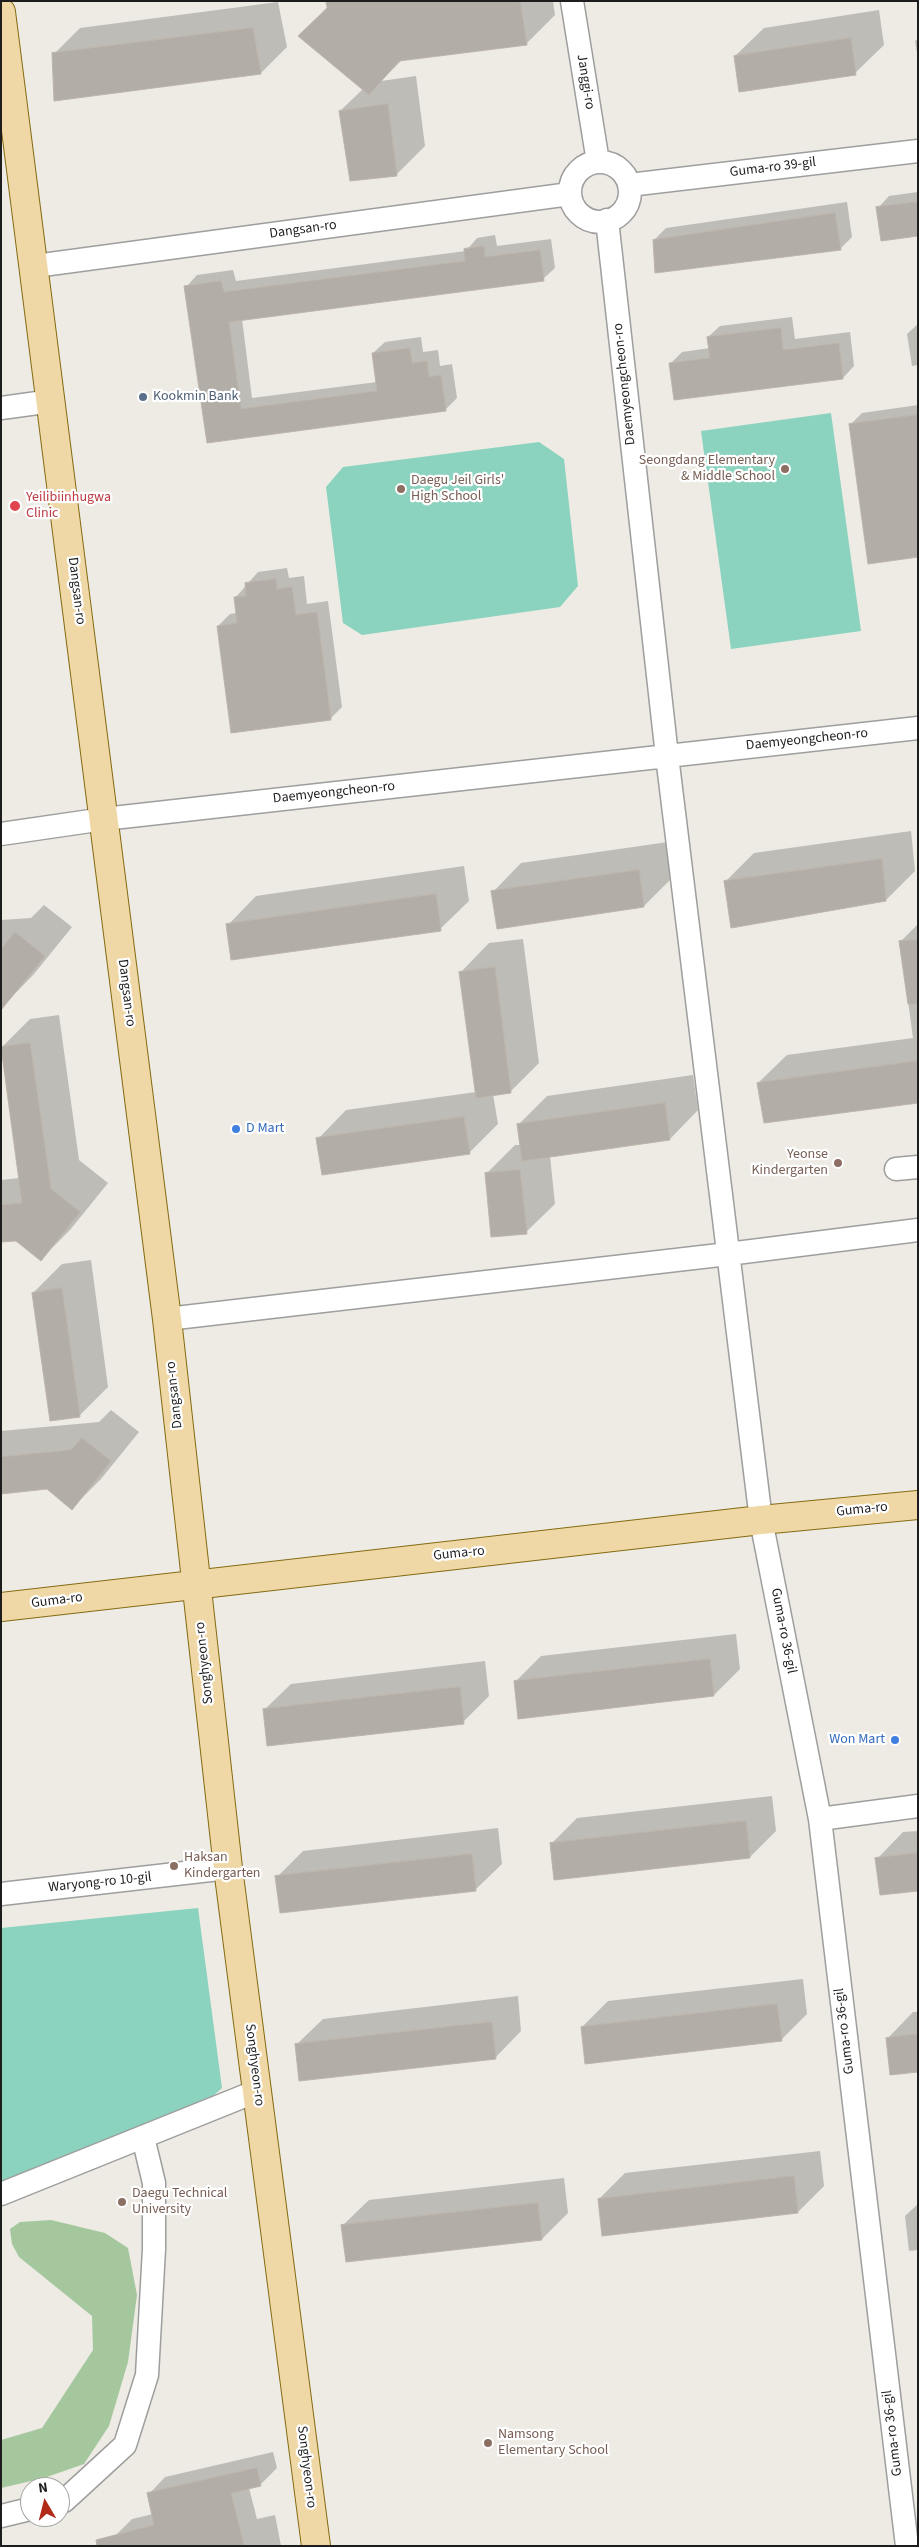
<!DOCTYPE html>
<style>
body{margin:0}
#map{position:relative;width:919px;height:2547px;overflow:hidden;background:#edebe4;font-family:"Source Sans 3",sans-serif}
canvas{display:block}
.frame{position:absolute;inset:0;border:2px solid #1d1d1d;pointer-events:none}
.north{position:absolute;left:20px;top:2477px;width:50px;height:50px;box-sizing:border-box;background:#fff;border:1px solid #a5a5a5;border-radius:50%;rotate:352deg;font-size:14px;font-weight:700;line-height:20px;text-align:center;color:#1d1d1d}
.north::after{content:'';display:block;margin:auto;width:18px;height:22px;background:#b22a18;clip-path:polygon(50% 0,100% 100%,50% 72%,0 100%)}
</style>
<div id="map">
<canvas width="919" height="2547"></canvas>
<div class="frame"></div>
<div class="north">N</div>
</div>
<script>
const ctx = document.querySelector('canvas').getContext('2d');
ctx.lineJoin = 'round';
function paint(path, color) {
  ctx.fillStyle = color;
  ctx.fill(path, 'evenodd');
}
function strokePath(path, color, width, dash) {
  ctx.strokeStyle = color;
  ctx.lineWidth = width;
  ctx.lineCap = dash ? 'butt' : 'round';
  ctx.setLineDash(dash || []);
  ctx.stroke(path);
}
function write(font, color, halo, rows, align = 'center') {
  ctx.font = font + ' "Source Sans 3",sans-serif';
  ctx.lineWidth = 4.5;
  ctx.setLineDash([]);
  ctx.textBaseline = 'middle';
  ctx.strokeStyle = halo;
  ctx.fillStyle = color;
  for (const [text, x, y, turn = 0] of rows) {
    ctx.save();
    ctx.translate(x, y);
    ctx.rotate((+turn || 0) * Math.PI / 180);
    ctx.textAlign = isNaN(turn) ? turn : align;
    if (halo) ctx.strokeText(text, 0, 0);
    ctx.fillText(text, 0, 0);
    ctx.restore();
  }
}
paint(new Path2D(`
 M51,2220L105,2233L128,2248L137,2295L128,2362L109,2426L84,2464L44,2478L1,2488V2440L42,2428L93,2350L92,2316L19,2257L12,2244L10,2229L20,2222Z`), '#a5c79e');
paint(new Path2D(`
 M831,413L861,631L731,649L701,431Z
 M539,442L564,459L578,586L560,607L362,635L343,623L326,487L343,467Z
 M198,1908L222,2088L204,2104L1,2185V1928Z`), '#8bd3bf');
paint(new Path2D(`
 M328,1H553L555,15L526,44L402,60L381,81L416,76L425,146L396,175L340,111L363,89L328,8Z
 M278,2L287,47L261,73L54,54L80,28Z
 M879,10L884,45L855,73L735,56L764,28Z
 M918,39V58L915,41Z
 M918,192V235L878,208L889,196Z
 M847,202L852,237L840,249L654,240L666,228Z
 M495,235L497,246L551,239L555,268L543,279L242,319L252,398L377,382L373,353L385,342L421,337L423,352L438,350L440,366L452,364L457,398L445,410L208,441L186,287L197,275L233,270L236,281L466,251L477,238Z
 M792,317L795,339L850,332L854,366L843,378L671,363L682,352L710,348L708,337L720,326Z
 M918,324V365L912,366L907,334Z
 M918,405V555L850,425L862,413Z
 M287,568L289,578L304,576L307,604L328,601L342,707L331,718L218,626L230,614L237,613L235,598L258,572Z
 M911,831L915,871L886,900L725,882L754,853Z
 M668,842L673,877L644,906L498,927L493,892L521,863Z
 M464,866L469,901L440,929L228,925L256,896Z
 M44,905L72,927L34,974L6,1003L1,999V920L31,918Z
 M918,924V1101L758,1083L787,1055L913,1038L900,942Z
 M523,939L539,1063L510,1092L493,1094L498,1124L469,1153L318,1139L346,1110L476,1092L461,972L489,943Z
 M59,1015L79,1160L108,1183L70,1230L41,1259L16,1239L1,1241V1180L20,1178L1,1048L30,1019Z
 M693,1075L698,1110L670,1139L550,1156L555,1204L526,1232L486,1174L515,1145H521L518,1125L547,1096Z
 M91,1260L108,1387L80,1415L33,1293L62,1264Z
 M111,1410L139,1432L101,1479L72,1508L48,1488L1,1492V1431L99,1422Z
 M736,1634L740,1669L714,1695L515,1682L541,1656Z
 M485,1661L489,1696L463,1722L264,1710L291,1684Z
 M772,1796L776,1831L750,1857L551,1844L577,1818Z
 M498,1828L502,1864L475,1890L277,1877L303,1851Z
 M918,1831V1889L877,1859L903,1832Z
 M803,1979L807,2014L781,2040L582,2027L608,2001Z
 M518,1996L521,2031L495,2058L296,2045L323,2019Z
 M913,2012H918V2071L887,2039Z
 M820,2151L824,2186L798,2212L603,2235L599,2199L625,2173Z
 M564,2178L568,2213L542,2239L342,2226L369,2200Z
 M918,2204V2250L909,2251L905,2216Z
 M273,2452L277,2468L260,2485L249,2488L257,2519L275,2515L281,2546H117L115,2536L132,2519L153,2514L149,2494L165,2477Z`), '#0003');
const building = new Path2D(`
 M326,1H520L527,45L399,61L369,95L298,36L327,8Z
 M253,28L261,74L54,101L52,53Z
 M851,38L856,75L739,92L734,56Z
 M388,104L397,176L350,181L339,111Z
 M918,202V236L881,241L876,207Z
 M835,213L841,250L655,273L653,240Z
 M484,246L485,257L540,250L544,281L229,322L241,409L377,391L372,353L410,348L412,363L427,361L429,377L441,375L446,411L207,443L184,286L221,281L224,292L465,261L464,249Z
 M781,328L783,350L839,343L843,379L674,400L669,363L710,358L707,337Z
 M918,415V557L868,564L849,424Z
 M276,579L277,589L292,587L296,615L317,612L331,720L231,733L217,626L237,623L234,597L246,596L245,583Z
 M882,859L886,901L731,928L724,881Z
 M639,870L644,907L497,929L491,891Z
 M436,894L441,931L231,960L226,924Z
 M15,932L45,956L1,1010V950Z
 M918,940V1004H908L899,941Z
 M495,967L511,1093L476,1098L459,972Z
 M30,1043L51,1189L80,1212L41,1261L16,1241L1,1242V1205L22,1203L1,1047Z
 M918,1061V1103L764,1123L757,1083Z
 M665,1103L670,1140L522,1161L517,1124Z
 M464,1117L470,1154L322,1175L316,1138Z
 M520,1170L527,1234L491,1237L485,1173Z
 M62,1288L80,1417L50,1421L32,1293Z
 M82,1438L111,1461L72,1510L47,1489L1,1494V1457L71,1450Z
 M710,1659L714,1696L518,1719L514,1681Z
 M460,1687L464,1724L267,1746L263,1709Z
 M746,1821L750,1858L554,1880L550,1843Z
 M918,1853V1891L880,1895L875,1858Z
 M472,1854L476,1891L280,1913L275,1876Z
 M777,2004L782,2041L585,2064L581,2027Z
 M492,2022L496,2059L299,2081L295,2044Z
 M918,2034V2072L890,2075L886,2038Z
 M794,2176L798,2213L602,2236L598,2199Z
 M538,2203L542,2240L346,2262L341,2225Z
 M257,2468L261,2486L231,2493L244,2546H97L96,2540L154,2525L147,2493Z`);
paint(building, '#b2ada7');
strokePath(building, '#bdb4a8', 1);
const minor = new Path2D(`
 M572,1L598,162
 M570 192a30 30 0 1 1 60 0a30 30 0 1 1-60 0Z
 M629,185L918,151
 M607,220L667,756L761,1520L820,1819L907,2546
 M35,266L570,194
 M1,408L52,401
 M1,834L104,819L918,728
 M896,1169L918,1167
 M167,1319L728,1254L918,1230
 M820,1819L918,1806
 M1,1894L228,1868
 M1,2194L257,2091
 M60,2502L64,2501L125,2445L147,2375L154,2249V2183L143,2137
 M1,2516L30,2509`);
const major = new Path2D(`
 M1,12L167,1319L228,1868L316,2546
 M1,1607L761,1520L918,1505`);
strokePath(minor, '#9e9e9e', 25);
strokePath(major, '#846b12', 30);
strokePath(minor, '#fff', 22);
strokePath(major, '#f0d8a6', 28);
for (const [x, y, r, color] of [
 [143,397,5,"#5c6f8a"],
 [785,469,5,"#8d6e63"],
 [401,489,5,"#8d6e63"],
 [15,506,6,"#e0444e"],
 [236,1129,5,"#3f7fe0"],
 [838,1163,5,"#8d6e63"],
 [895,1740,5,"#3f7fe0"],
 [174,1866,5,"#8d6e63"],
 [122,2202,5,"#8d6e63"],
 [488,2443,5,"#8d6e63"]
]) {
  const dot = new Path2D();
  dot.arc(x, y, r, 0, 2 * Math.PI);
  ctx.fillStyle = color;
  ctx.fill(dot);
  strokePath(dot, '#fff', 2);
}
write('14px', '#1d1d1d', '#fff', [
 ["Janggi-ro",585,82,81],
 ["Guma-ro 39-gil",773,168,-7],
 ["Dangsan-ro",303,230,-8],
 ["Daemyeongcheon-ro",625,384,-96],
 ["Dangsan-ro",76,591,83],
 ["Daemyeongcheon-ro",807,740,-6],
 ["Daemyeongcheon-ro",334,793,-6],
 ["Dangsan-ro",126,993,83],
 ["Dangsan-ro",175,1395,-96],
 ["Guma-ro",862,1510,-6],
 ["Guma-ro",459,1554,-6],
 ["Guma-ro",57,1601,-7],
 ["Guma-ro 36-gil",783,1631,79],
 ["Songhyeon-ro",205,1663,-96],
 ["Waryong-ro 10-gil",100,1883,-6],
 ["Guma-ro 36-gil",845,2031,-97],
 ["Songhyeon-ro",254,2065,83],
 ["Guma-ro 36-gil",893,2433,-97],
 ["Songhyeon-ro",306,2467,83]
]);
write('14px', '#4e5e75', '#fff', [
 ["Kookmin Bank",153,397]
], 'left');
write('14px', '#785e54', '#fff', [
 ["Seongdang Elementary",775,461,"right"],
 ["& Middle School",775,477,"right"],
 ["Daegu Jeil Girls'",411,481],
 ["High School",411,497],
 ["Yeonse",828,1155,"right"],
 ["Kindergarten",828,1171,"right"],
 ["Haksan",184,1858],
 ["Kindergarten",184,1874],
 ["Daegu Technical",132,2194],
 ["University",132,2210],
 ["Namsong",498,2435],
 ["Elementary School",498,2451]
], 'left');
write('14px', '#be3a42', '#fff', [
 ["Yeilibiinhugwa",26,498],
 ["Clinic",26,514]
], 'left');
write('14px', '#366cbe', '#fff', [
 ["D Mart",246,1129],
 ["Won Mart",885,1740,"right"]
], 'left');
</script>
